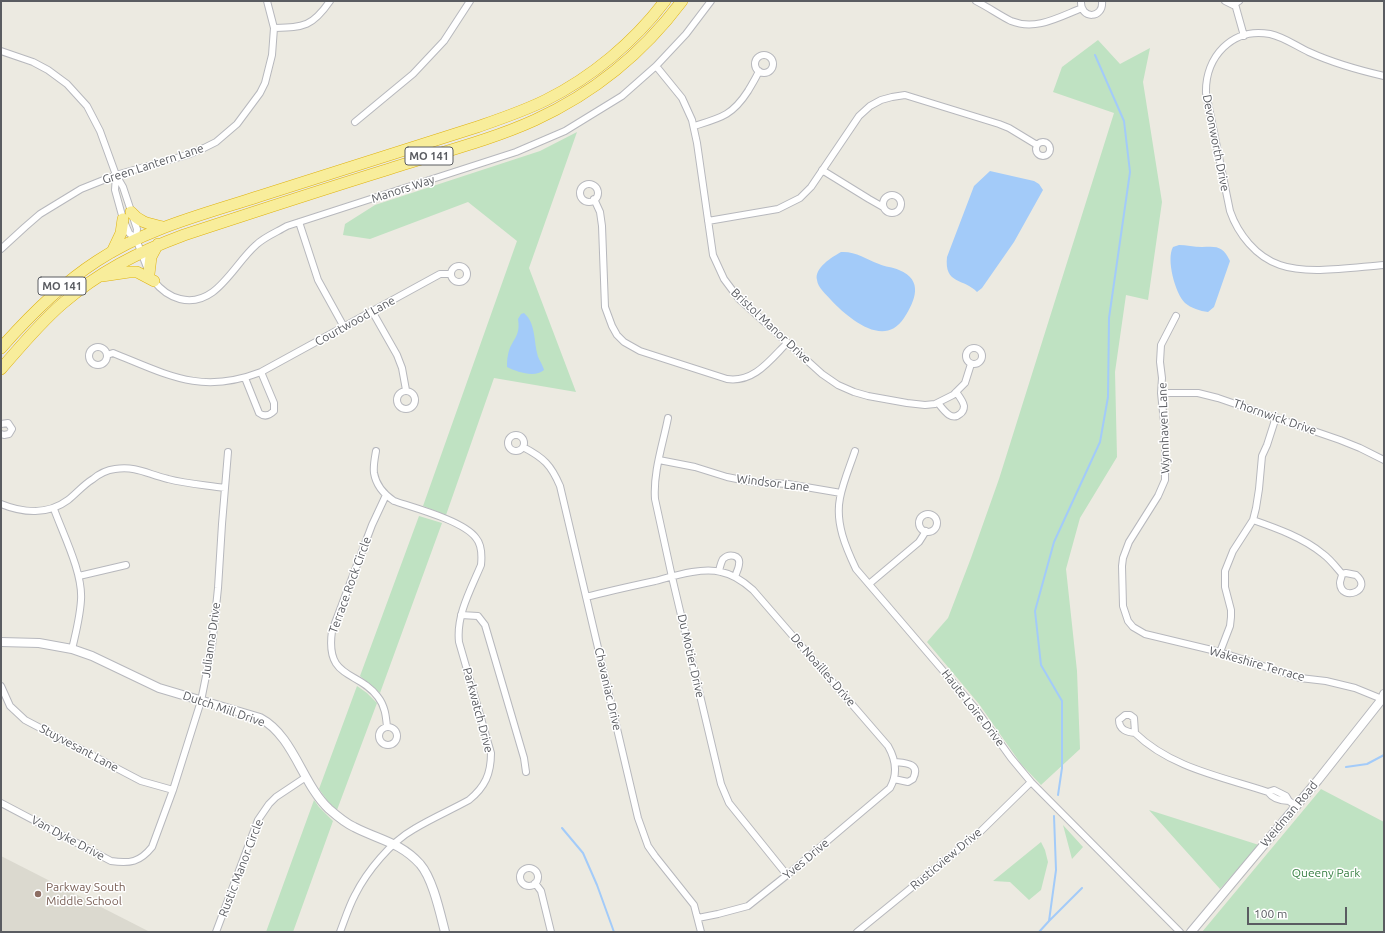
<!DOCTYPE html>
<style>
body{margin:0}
#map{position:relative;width:1385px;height:933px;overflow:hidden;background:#eceae1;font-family:Ubuntu,sans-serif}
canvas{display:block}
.frame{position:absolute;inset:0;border:2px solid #5a5c61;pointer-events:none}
.scale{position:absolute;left:1247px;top:907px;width:100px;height:18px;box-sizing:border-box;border:2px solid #5a5c61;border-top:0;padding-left:5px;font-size:12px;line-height:14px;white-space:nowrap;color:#5a5c61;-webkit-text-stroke:3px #fff;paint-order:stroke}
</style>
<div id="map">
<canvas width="1385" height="933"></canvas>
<div class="frame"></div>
<div class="scale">100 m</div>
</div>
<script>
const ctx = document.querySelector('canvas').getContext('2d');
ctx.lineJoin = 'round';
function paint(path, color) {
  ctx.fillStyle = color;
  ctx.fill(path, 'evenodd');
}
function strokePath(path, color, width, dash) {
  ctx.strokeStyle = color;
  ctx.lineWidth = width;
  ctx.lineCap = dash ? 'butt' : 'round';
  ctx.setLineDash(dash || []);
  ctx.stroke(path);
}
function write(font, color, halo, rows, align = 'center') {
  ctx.font = font + ' Ubuntu,sans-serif';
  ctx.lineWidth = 3;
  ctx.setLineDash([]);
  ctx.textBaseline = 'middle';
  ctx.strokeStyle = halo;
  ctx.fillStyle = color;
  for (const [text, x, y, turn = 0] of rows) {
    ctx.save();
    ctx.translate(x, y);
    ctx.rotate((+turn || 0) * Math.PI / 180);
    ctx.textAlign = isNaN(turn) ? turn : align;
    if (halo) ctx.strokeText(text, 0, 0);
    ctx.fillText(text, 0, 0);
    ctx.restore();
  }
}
paint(new Path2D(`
 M1,856L150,932H1Z`), '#dbd9cf');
paint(new Path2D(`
 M1098,40L1120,64L1150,48L1143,82L1162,202L1148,300L1126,295L1115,372L1117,457L1080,518L1066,569L1077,671L1080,749L1041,785L1021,764L979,704L927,642L948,618L971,558L999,479L1114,113L1053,92L1062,67Z
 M577,132L529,268L576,392L494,378L446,515L423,506L517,241L468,202L370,239L343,235L345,224L375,205L540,151Z
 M419,516L442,523L380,693L360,676Z
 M357,686L367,693L377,703L337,810L329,803L319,789Z
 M1321,789L1384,822V932H1202Z
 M314,800L319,807L333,821L293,932H266Z
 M1149,810L1259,845L1220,889Z
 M1063,825L1083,847L1072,859Z
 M1041,842L1045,850L1048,862L1041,890L1029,900L1010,882L993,881Z`), '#bfe2c2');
paint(new Path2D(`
 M990,171L1034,181L1039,184L1043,190L1014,242L982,288L977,292C964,278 944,285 947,257L974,186Z
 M1179,245C1186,245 1194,247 1202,247C1217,246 1223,246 1230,261L1214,307L1208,312C1200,311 1191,308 1185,303C1175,293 1166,259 1173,247Z
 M841,252C855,251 866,259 879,264C885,267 893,267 899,270C924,280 915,301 904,318C884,349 848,318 831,300C826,294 818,288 817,280C814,268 832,257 841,252Z
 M524,313C537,324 533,344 539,359C541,363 543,366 544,370C535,378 517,372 507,367C507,363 507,359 508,355C511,339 521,338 518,319L521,314Z`), '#a3cbf9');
strokePath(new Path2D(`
 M1346,767L1367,764L1384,755
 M1058,795L1062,768V701L1041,665L1035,611L1054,542L1100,442L1108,397L1109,318L1130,172L1124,121L1095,55
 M562,828L583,853L597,885L614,932
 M1049,921L1082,888
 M1039,932L1049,921L1056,870L1054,816`), '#a3cbf9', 2);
const minor = new Path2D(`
 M976,1C988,7 999,15 1011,21C1036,31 1059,17 1082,8
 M1081,1C1080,20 1104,19 1102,1
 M1225,1L1233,5L1239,1
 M1235,4L1244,36
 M274,28C304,27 312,27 330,1
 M1,51L33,62L48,70L67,84L87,106L100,131L116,175L123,187L137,229L136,239L148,270
 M755 64a9 9 0 1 1 18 0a9 9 0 1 1-18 0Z
 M656,66L682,98L692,120L697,143L713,255L724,279L739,299L822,374L838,385L854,392L868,396L907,403L925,405L935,404L953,395L965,383L971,364
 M1384,76C1358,70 1333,63 1309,52C1296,46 1284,37 1270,34C1232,27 1205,57 1206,93L1230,211C1238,234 1256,257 1280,265C1308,275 1355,267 1384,265
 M355,122L413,74L444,41L470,1
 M694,126C720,118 732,116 748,91C752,84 756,78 759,71
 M1036 149a7 7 0 1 1 14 0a7 7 0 1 1-14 0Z
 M822,170L869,199L883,207
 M116,175L115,190L123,219L129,233L136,239
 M580 193a9 9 0 1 1 18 0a9 9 0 1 1-18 0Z
 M883 204a9 9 0 1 1 18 0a9 9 0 1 1-18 0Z
 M594,199L600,212L602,226L605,307L612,326L617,335L624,342L640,351L727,379C754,383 770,360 787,343
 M708,221L778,209L800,198L811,187L859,116L870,106L881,100L892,97L905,95L999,124L1009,128L1037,145
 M299,222L318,280L344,327
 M1,249L25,227L40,214L81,189L116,175L187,155L204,148L216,142L237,124L260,93L265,83L272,55L274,28L267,1
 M451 274a8 8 0 1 1 16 0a8 8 0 1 1-16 0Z
 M153,280C160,289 168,296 180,299C216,308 233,265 256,245C264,237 277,232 287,226L516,152L565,131L622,96L656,66L686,34L711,1
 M372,311L397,355L402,368L406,390
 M1176,316L1161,345L1160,362L1162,378L1161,393L1165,431V480L1158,496L1129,542L1123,558L1122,566L1123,606L1128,621L1133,627L1145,634L1220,652L1300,678L1326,681L1355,688L1382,699
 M89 356a9 9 0 1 1 18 0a9 9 0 1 1-18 0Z
 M966 356a8 8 0 1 1 16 0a8 8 0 1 1-16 0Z
 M107,355L113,353C168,375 201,395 261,372L440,274H451
 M245,378L259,413C264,417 269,416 274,411V403L261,372
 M397 400a9 9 0 1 1 18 0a9 9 0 1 1-18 0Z
 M1161,393H1198L1218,398L1340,440L1360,448L1384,460
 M938,403C943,409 951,422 960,414C963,412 964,409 964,406C963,401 959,396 956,392
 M668,418C663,444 653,472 655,499L672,577L721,784L729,803L787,875
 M1,424L8,423L12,429L9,434L4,435L1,434
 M508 443a8 8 0 1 1 16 0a8 8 0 1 1-16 0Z
 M523,447C544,458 551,465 560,486L638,818L648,846L655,856L694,905L701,932
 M855,451C850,466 843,482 840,498C835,523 846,548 856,569L975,708L1011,758L1031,782L1180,932
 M659,460L695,467L727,477L752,482L788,484L841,493
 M386,495L372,525L332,631C325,680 358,670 378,697C385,706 386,716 387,727
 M1,504C23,513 48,515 68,500C76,494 83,485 93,479C99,474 107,470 115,469C137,466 147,474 168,479C187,484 206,485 225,488
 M54,509C63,534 83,573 81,600C80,616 76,633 72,649
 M919 523a9 9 0 1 1 18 0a9 9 0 1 1-18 0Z
 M1253,520C1276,528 1304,538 1323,554C1330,559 1336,567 1342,574
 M719,571C720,567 721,562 723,559C729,553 741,555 739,564C739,568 736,573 735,577
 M1346,573L1356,575C1374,590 1341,603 1340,583C1340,580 1342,577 1342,574Z
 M79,576L126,565
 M869,584L919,542L926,531
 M586,597C609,591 632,586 655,581C674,576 702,567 721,572C733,574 744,582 753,590L888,746C896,760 898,774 890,788L787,875L748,906L718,914L698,918
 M461,615L478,616L485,625L524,758L526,772
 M1220,652L1230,626L1231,617V610L1225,587V571L1233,551L1253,520L1256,508L1259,489L1262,456L1267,445L1276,417
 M1,686L10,706L25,720L141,781L173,790
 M1125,715H1130L1134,718L1135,733C1127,732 1119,730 1119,720Z
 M379 736a9 9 0 1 1 18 0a9 9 0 1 1-18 0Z
 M1135,733C1171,768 1223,777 1268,792C1273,799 1281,801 1289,801
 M894,779L908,782L913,779C921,763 905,763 895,762
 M1268,792L1274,790L1286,796L1289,801L1296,806
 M1,803L111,861C130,864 140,862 152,847L173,790L201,701L212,646L218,588L222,524L228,452
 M520 877a9 9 0 1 1 18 0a9 9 0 1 1-18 0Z
 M535,883L541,891L551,932
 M216,932L258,820L269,804L276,797L306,777
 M340,932C345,919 349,906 355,895C367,871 391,842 414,829C432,818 451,810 469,800C485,787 491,774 491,753L459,642C456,615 471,589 481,565C482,555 482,545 476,538C464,521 415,508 394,501C385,495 376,485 374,473C373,466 375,457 376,451
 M857,932L981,831L1031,782`);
const tertiary = new Path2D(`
 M1,642L39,643L72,649L92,656L159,688L260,718C294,736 302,784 329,809C337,816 345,823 354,827C379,840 400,842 420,864C433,879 440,913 445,932
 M1191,932L1318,780L1382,699L1384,694`);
const trunk = new Path2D(`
 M131,212C140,223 150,224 163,227
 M112,252L121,233L123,219
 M149,274L151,257L158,244
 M102,276L129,272H137L154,281
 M1,348C30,315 60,285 97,261C147,228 205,214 260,196C332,173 405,150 477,127C500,119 524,111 546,100C592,77 634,42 665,1
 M1,369C20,347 40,323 62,304C99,272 138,252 184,235C251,213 318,191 386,170C435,154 489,141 535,120C594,93 643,53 682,1`);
strokePath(minor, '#b7b8bd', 8);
strokePath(tertiary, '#b7b8bd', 10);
strokePath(trunk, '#deb20e', 12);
strokePath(minor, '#fff', 6);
strokePath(tertiary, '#fff', 8);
strokePath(trunk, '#f8ed9b', 11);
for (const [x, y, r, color] of [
 [38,894,4,"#8d6e63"]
]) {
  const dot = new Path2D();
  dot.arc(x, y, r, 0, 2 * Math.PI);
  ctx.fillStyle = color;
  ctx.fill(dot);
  strokePath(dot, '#fff', 1.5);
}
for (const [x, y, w] of [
 [429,156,48],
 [62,286,48]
]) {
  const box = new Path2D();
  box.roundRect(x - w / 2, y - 9, w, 18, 3);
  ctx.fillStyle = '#fff';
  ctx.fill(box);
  strokePath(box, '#5a5c61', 1);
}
write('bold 11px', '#5a5c61', null, [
 ["MO 141",429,156],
 ["MO 141",62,286]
]);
write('12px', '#5a5c61', '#fff', [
 ["Devonworth Drive",1216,143,79],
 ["Green Lantern Lane",153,164,-18],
 ["Manors Way",403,189,-18],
 ["Courtwood Lane",355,321,-29],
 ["Bristol Manor Drive",771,326,43],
 ["Thornwick Drive",1275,417,19],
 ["Wynnhaven Lane",1164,428,-92],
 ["Windsor Lane",773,483,7],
 ["Terrace Rock Circle",350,585,-70],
 ["Julianna Drive",211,640,-82],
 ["Du Motier Drive",691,656,77],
 ["Wakeshire Terrace",1257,664,16],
 ["De Noailles Drive",823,670,49],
 ["Chavaniac Drive",608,689,77],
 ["Haute Loire Drive",973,708,52],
 ["Dutch Mill Drive",224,709,19],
 ["Parkwatch Drive",478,710,75],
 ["Stuyvesant Lane",79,748,28],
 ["Weidman Road",1289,814,-50],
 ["Van Dyke Drive",68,838,28],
 ["Yves Drive",806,859,-40],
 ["Rusticview Drive",946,859,-40],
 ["Rustic Manor Circle",241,868,-69]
]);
write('12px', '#398044', '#fff', [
 ["Queeny Park",1326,873]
]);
write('12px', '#785e54', '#fff', [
 ["Parkway South",46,887],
 ["Middle School",46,901]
], 'left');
</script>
